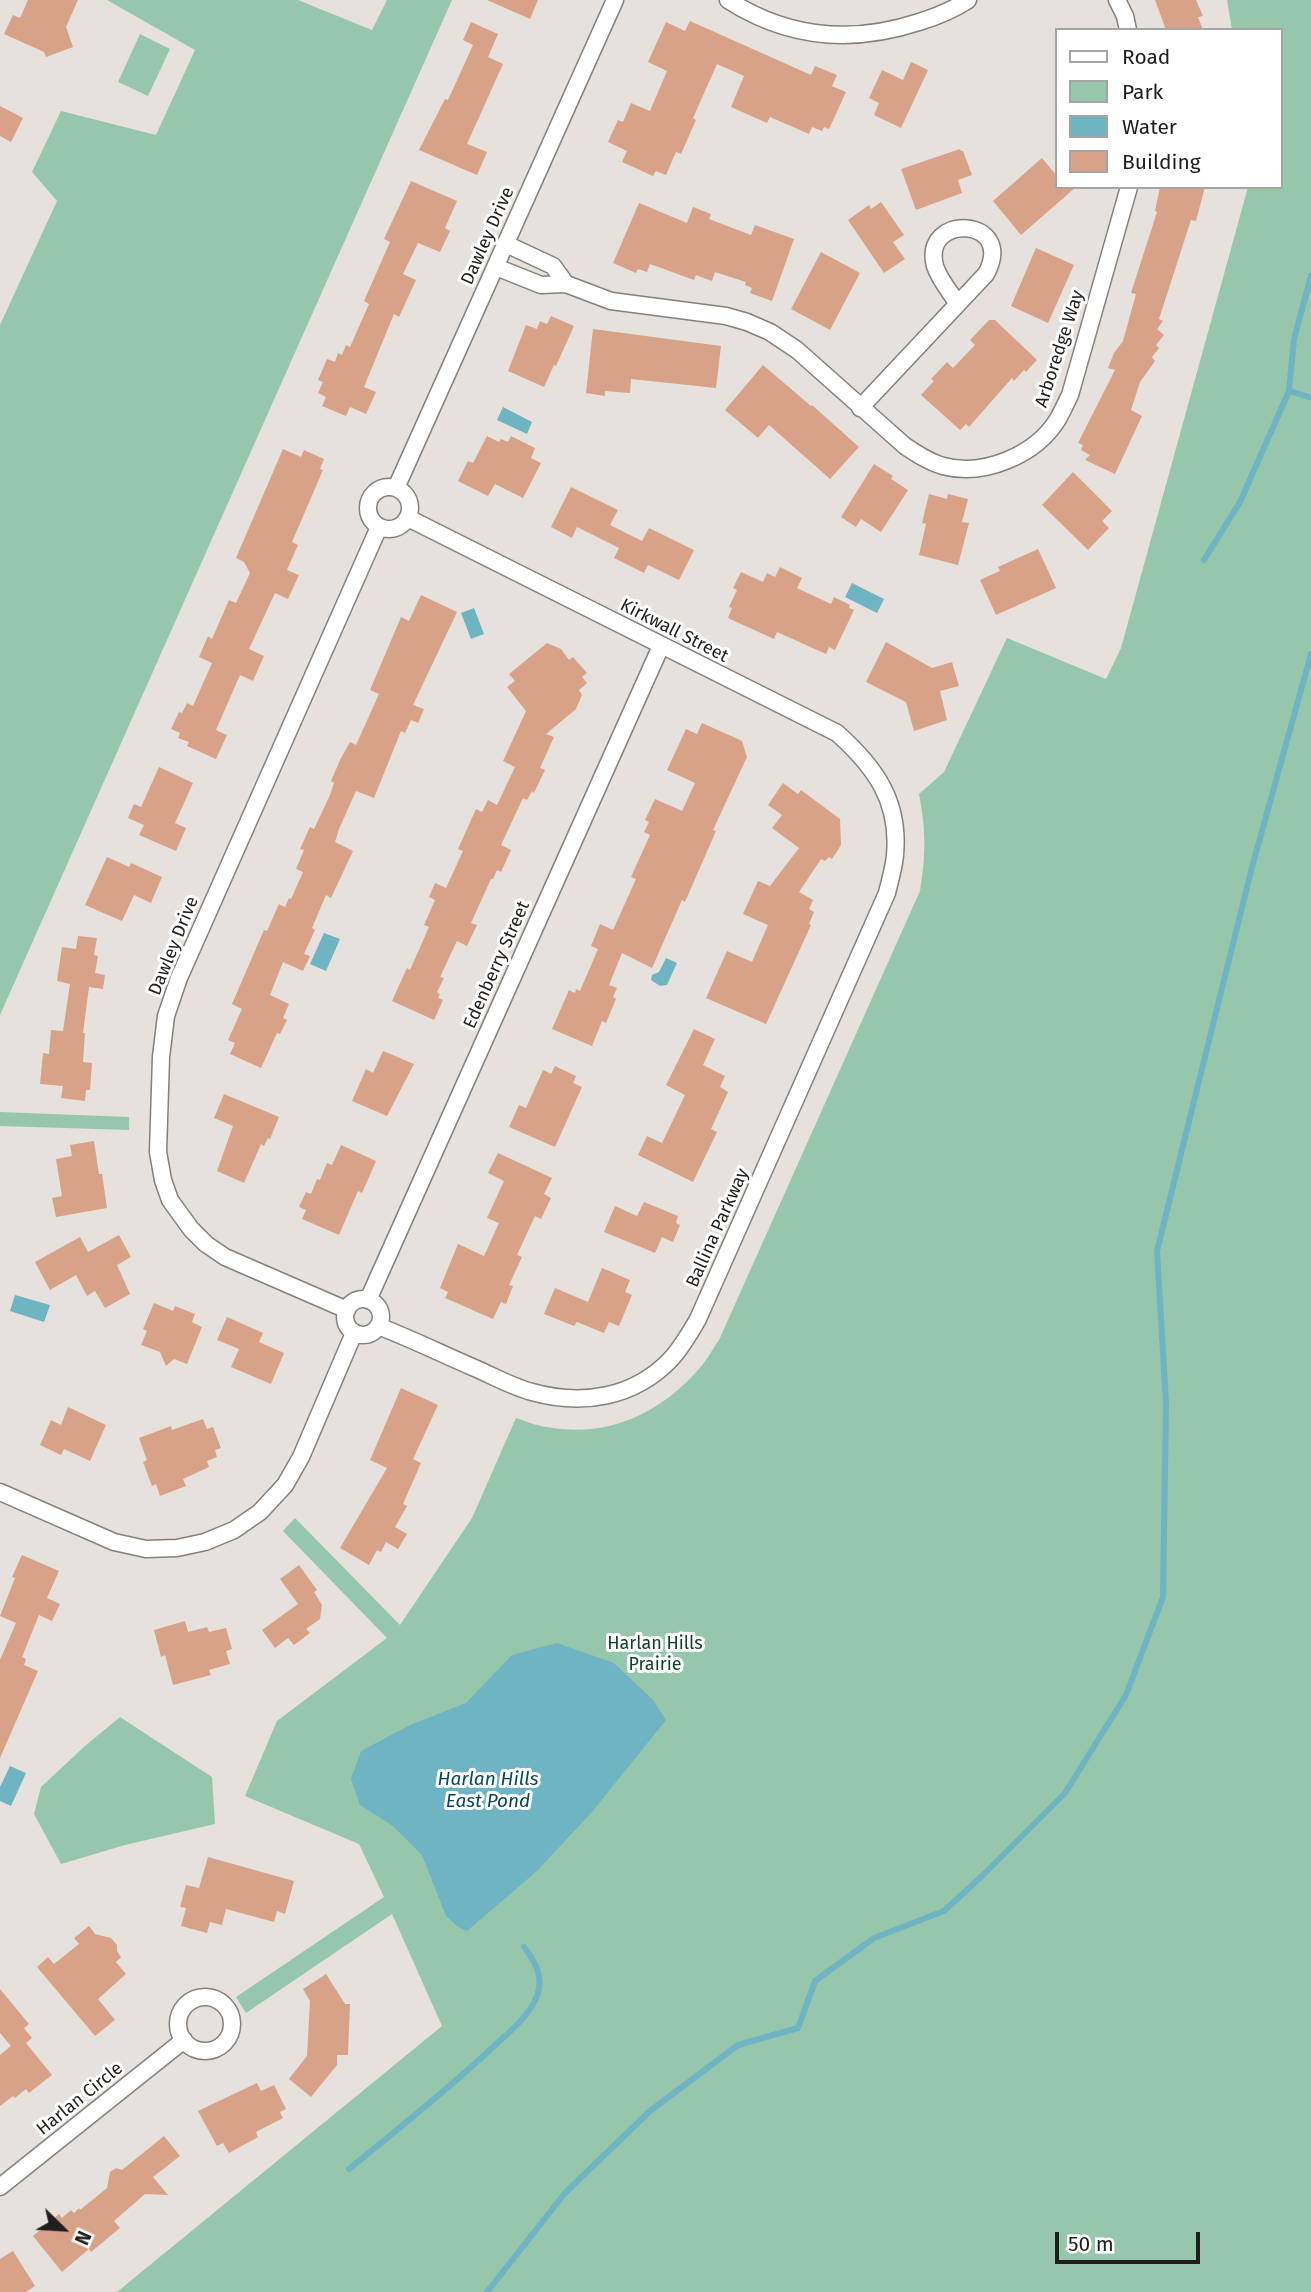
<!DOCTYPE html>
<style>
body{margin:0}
#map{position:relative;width:1311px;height:2292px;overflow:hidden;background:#e6e1dc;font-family:"Fira Sans",sans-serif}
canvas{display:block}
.legend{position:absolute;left:1055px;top:28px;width:228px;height:161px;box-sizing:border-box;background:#fff;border:2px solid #a5a5a4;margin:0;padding:9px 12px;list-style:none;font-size:21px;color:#1f1e1c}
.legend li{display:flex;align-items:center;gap:14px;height:35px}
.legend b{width:35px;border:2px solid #a5a5a4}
.north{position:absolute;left:28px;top:2194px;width:70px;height:70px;-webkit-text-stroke:5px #fff;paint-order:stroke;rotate:114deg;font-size:19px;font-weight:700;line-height:28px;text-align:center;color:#1f1e1c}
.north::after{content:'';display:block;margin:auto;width:24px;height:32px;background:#1f1e1c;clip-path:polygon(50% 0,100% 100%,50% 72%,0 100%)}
.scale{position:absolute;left:1055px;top:2232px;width:145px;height:32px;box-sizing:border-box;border:4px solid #1f1e1c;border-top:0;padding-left:9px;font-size:21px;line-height:24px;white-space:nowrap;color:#1f1e1c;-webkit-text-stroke:5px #fff;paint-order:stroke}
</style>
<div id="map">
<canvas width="1311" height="2292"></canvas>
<ul class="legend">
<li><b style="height:9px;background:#fff"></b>Road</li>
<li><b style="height:19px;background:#96c7ac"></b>Park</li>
<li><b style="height:19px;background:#6eb4c2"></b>Water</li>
<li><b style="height:19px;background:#d8a288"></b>Building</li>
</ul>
<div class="north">N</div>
<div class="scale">50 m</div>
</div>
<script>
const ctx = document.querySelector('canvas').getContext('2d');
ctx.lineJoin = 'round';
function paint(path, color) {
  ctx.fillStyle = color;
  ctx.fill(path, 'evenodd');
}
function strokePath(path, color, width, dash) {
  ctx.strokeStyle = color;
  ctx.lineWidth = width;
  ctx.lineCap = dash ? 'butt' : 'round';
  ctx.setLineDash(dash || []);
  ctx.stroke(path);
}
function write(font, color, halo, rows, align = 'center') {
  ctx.font = font + ' "Fira Sans",sans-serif';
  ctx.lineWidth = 6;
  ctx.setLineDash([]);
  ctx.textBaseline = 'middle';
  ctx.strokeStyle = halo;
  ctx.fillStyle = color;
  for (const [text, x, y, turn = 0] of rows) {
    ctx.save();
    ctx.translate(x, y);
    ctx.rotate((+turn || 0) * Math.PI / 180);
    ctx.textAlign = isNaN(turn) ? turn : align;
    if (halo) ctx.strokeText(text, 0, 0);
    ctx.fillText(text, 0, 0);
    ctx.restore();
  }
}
paint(new Path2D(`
 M107,0H298L372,30L387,0H452L0,1015V325L57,201L32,172L61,111L156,135L195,50Z
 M1227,0H1311V2292H117L442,2026L392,1914L246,2013L236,1997L384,1897L359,1844L245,1796L277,1721L387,1638L283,1531L295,1518L400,1625L472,1518L516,1418C526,1421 536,1426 547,1427C606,1438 658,1415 697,1371C706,1362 712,1350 719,1340L920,891C926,854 926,831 919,794L944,772L1007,638L1106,679L1121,648L1248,187H1281V30H1232Z
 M140,34L170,49L148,96L118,82Z
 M0,1112L129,1117V1130L0,1126Z
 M120,1717L212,1777L215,1824L125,1845L61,1864L34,1814L41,1787L85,1746Z`), '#96c7ac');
paint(new Path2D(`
 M503,407L532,422L527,434L497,420Z
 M852,583L884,599L877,613L845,597Z
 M474,608L484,634L471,639L461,613Z
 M324,933L340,939L326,971L310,964Z
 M666,958L677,963L667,985L660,986L651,980L652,975L659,972Z
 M15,1295L50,1305L44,1322L10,1311Z
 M557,1643L614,1663L653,1700L666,1720L592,1812L537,1871L467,1931L458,1927L446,1916L422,1855L393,1826L360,1805L351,1779L361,1751L410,1725L466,1703L512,1655Z
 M10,1766L26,1773L11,1806L0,1801V1787Z`), '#6eb4c2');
strokePath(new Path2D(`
 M1309,397L1289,391L1294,339L1311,276
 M1204,560L1240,502L1289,391
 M349,2169C397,2130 446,2091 492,2048C508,2033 529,2017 537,1996C544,1977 535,1961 524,1947
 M487,2292L565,2193L650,2111L738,2045L798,2028L815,1981L874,1938L944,1911L982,1876L1065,1793L1126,1695L1163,1597L1166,1403L1157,1251L1252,867L1311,654`), '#6eb4c2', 6);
paint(new Path2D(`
 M28,0H78L66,27L73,47L46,57L44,52L4,34L13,15L20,18Z
 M487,0H538L530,19Z
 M1155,0H1196L1203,16L1198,17L1203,30H1166Z
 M690,21L811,75L815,66L837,75L832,86L846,92L829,129L824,127L822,131L812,127L809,134L770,117L767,123L731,107L744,76L717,64L693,118L696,120L681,154L676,152L666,175L656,171L653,176L622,162L627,151L608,142L618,120L623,122L631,103L650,111L667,71L648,62L666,22L685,31Z
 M471,22L498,34L488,57L503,64L467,144L487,152L477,175L419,150L445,99L448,100L473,45L463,40Z
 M911,62L928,70L901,128L874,115L879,103L869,98L882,70L903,80Z
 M0,106L23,118L11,142L0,136Z
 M960,149L961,151H963L972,175L958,180L962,193L916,210L901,169Z
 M1042,158L1057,176V187H1076L1021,235L993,201Z
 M411,181L457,201L445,228L450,231L440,252L418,243L403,274L416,280L399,317L394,314L364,387L376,392L366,414L350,407L346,416L322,406L326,397L318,393L323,382L318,380L327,359L335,362L338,353L342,355L346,345L350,347L369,304L364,301L390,242L384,239Z
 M1160,187H1205L1196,221L1191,220L1159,319L1163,321L1157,329L1164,335L1156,345L1159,348L1152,357L1155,361L1140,382L1131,410L1142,416L1115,474L1085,460L1090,455L1081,450L1083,445L1078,443L1115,370L1108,368L1114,353L1123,341L1136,294L1131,293L1157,212L1155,211Z
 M881,202L904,235L893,242L905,259L884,273L848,220L869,205L871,209Z
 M639,203L687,223L693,207L711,214L709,219L751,235L755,225L794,239L772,301L750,293L752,288L745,285L746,282L715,272L712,281L696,275L694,280L650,264L647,272L638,269L636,273L613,263Z
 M1036,248L1074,265L1048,323L1011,306Z
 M821,252L860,273L830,330L791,309Z
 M551,316L574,326L556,366L554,365L544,387L508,371L526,325L537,329L540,321L547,324Z
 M989,320H995L1037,360L1026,372L1024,370L1014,381L1012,378L969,427L966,424L960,430L921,395L934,381L931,379L947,362L953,368L975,345L970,340Z
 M593,329L721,346L716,388L631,379L630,393L605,391V396L586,393Z
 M763,365L811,406L812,405L859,447L830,479L769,425L758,438L725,410Z
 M487,436L499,442L501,439L508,442L511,436L535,448L531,458L541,463L523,498L495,484L488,496L458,481L468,461L473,463Z
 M283,449L301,457L304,450L324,459L320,469L323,470L292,542L298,545L287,570L299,575L288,599L275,593L249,649L264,656L253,681L240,675L216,730L227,735L216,759L187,746L189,742L178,738L180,733L171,729L179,712L182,713L187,703L193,706L212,663L199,657L208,636L212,639L229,600L236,603L250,573L244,562L236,558Z
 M874,464L893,476L891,479L908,490L881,532L861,519L856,527L841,517Z
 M1073,472L1112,511L1102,521L1109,528L1088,550L1042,505Z
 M571,487L618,510L610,525L642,541L649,528L694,550L679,580L648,565L644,573L614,558L619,548L577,527L572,538L551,527Z
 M929,494L947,499L948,494L968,499L962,522L969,523L958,565L919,555L926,524L922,523Z
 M1038,549L1056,588L996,615L980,580L1000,571L998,567Z
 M780,567L802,578L797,588L831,604L834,597L850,605L849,608L854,610L835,650L829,647L826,654L777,632L774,639L728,618L732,608L729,607L737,590L733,588L741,572L763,582L767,573L775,577Z
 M421,595L457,612L413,705L424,709L418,723L411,720L405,733L401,731L374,798L356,791L339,829L335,842L353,851L331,898L326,895L312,928L315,930L304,954L310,956L303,971L283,962L270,995L289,1004L283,1018L287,1020L280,1034L277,1033L261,1068L230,1054L235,1043L228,1040L242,1009L232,1004L264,930L267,931L279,904L285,907L289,898L291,899L303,872L296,869L304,850L300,849L310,827L314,829L330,795L334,783L331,781L340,760L350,742L356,745L379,694L370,690L401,617L409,621Z
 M886,642L932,668L952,662L959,686L940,691L947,720L914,731L906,702L866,682Z
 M547,643L561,649L569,660L573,657L587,673L582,677L587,683L579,690L582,695L576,709L546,734L554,737L540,768L545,770L534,793L532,791L527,800L523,798L501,845L511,850L501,872L497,870L493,879H491L471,923L477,925L467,946L457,941L440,977L444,978L437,992L440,994L438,998L443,1000L434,1020L392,1001L407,968L410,970L429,927L424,925L435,900L429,897L435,883L446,888L463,851L458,849L476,809L482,812L488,800L497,805L515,767L503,761L526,711L507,687L515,681L509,674Z
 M702,723L742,741L747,757L713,830L716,831L685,902L682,900L652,968L622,953L609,985L617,988L613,997L616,999L606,1023L602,1021L592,1046L552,1029L569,990L575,993L576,989L580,991L598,949L591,946L600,924L613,930L636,879L631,877L650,835L644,832L649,822L645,820L655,799L682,811L695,783L667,770L686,729L697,734Z
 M159,767L193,783L175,823L186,828L176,851L139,835L144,825L128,818L134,804L141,807Z
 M783,783L798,794L801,790L840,819L841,845L832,859L829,857L825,861L821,859L799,892L813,900L809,909L814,912L809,924L811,925L766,1024L706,998L727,951L752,962L768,925L743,914L758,881L770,886L799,848L772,828L782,815L768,805Z
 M107,857L129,867L131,863L162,877L151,903L134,895L122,921L85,905Z
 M78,936L97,938L94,955L98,956L95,973L105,975L103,989L89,987L83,1033H85L83,1062L92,1063L90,1090H86L85,1101L61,1098L63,1086L40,1084L43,1053L49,1054L51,1030L63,1031L70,984L57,981L62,947L76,949Z
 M694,1029L715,1039L703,1065L725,1076L720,1087L728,1092L711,1129L717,1132L693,1182L638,1155L647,1136L662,1143L685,1095L666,1085Z
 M383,1051L414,1064L387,1116L352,1101L366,1069L373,1073Z
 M555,1066L576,1076L573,1083L582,1087L555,1147L509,1127L519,1105L526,1108L543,1070L551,1074Z
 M224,1094L279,1117L270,1139L268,1138L264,1146L261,1144L244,1183L217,1171L233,1126L214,1118Z
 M94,1141L99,1174H102L107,1208L56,1217L52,1198L62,1196L56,1159L72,1156L70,1145Z
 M341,1145L376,1161L362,1193L358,1191L339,1235L302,1219L306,1210L299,1207L306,1192L311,1194L317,1179L320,1180L327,1163L332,1165Z
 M498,1153L552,1178L544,1194L551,1198L541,1219L535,1216L517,1255L522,1257L509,1285L513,1286L506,1304L501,1302L493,1319L445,1298L448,1292L440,1288L458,1244L484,1256L499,1223L487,1218L504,1181L488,1173Z
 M644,1202L678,1216L676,1223L680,1225L673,1242L662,1237L655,1253L604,1232L615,1206L637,1216Z
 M119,1235L131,1257L117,1265L130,1294L105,1308L95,1291L87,1296L76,1275L50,1290L35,1262L80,1237L88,1252Z
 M602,1268L630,1280L625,1292L632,1295L619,1326L609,1322L604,1333L577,1322L574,1326L544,1314L555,1288L588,1302Z
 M154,1303L173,1311L175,1306L195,1314L192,1322L202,1327L187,1364L174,1359L166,1366L160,1352L141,1345L147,1331L143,1329Z
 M227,1317L263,1333L259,1342L284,1353L271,1384L231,1367L239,1349L217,1340Z
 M401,1388L438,1405L413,1459L421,1463L403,1504L407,1506L395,1527L407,1534L398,1549L386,1542L381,1552L377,1550L369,1565L340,1548L387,1468L370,1460Z
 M68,1407L106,1425L90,1461L64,1449L61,1455L40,1445L51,1420L61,1425Z
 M203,1419L207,1429L213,1427L221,1448L215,1450L217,1457L207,1461L209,1467L183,1479L186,1486L160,1496L156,1484L152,1486L143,1462L147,1460L139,1438L171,1426L172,1430Z
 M22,1555L59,1571L47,1598L60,1604L52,1621L39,1615L22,1657L26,1659L24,1665L38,1671L0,1758V1660L16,1623L0,1616L15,1578L12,1577Z
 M299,1565L317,1590L314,1592L322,1605L320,1619L306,1629L310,1633L294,1645L288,1638L275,1648L262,1630L298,1604L280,1579Z
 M185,1621L188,1632L207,1627L209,1632L226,1628L232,1649L226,1651L230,1664L209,1670L211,1675L173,1685L165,1655L161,1657L154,1630Z
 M208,1857L294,1881L285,1914L277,1911L274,1922L226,1909L222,1925L210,1922L207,1933L181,1926L186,1908L180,1907L186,1885L199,1888Z
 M89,1926L95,1934L111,1938L117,1945V1951L121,1957L116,1962L126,1974L98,1999L115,2020L95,2036L37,1967L48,1957L54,1964L79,1944L74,1938Z
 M326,1974L345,2004H350L348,2055H337V2065L311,2097L289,2079L307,2056L310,2001L303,1989Z
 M0,1989L29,2024L24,2028L32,2038L26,2043L52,2075L29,2093L26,2089L15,2098L13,2096L0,2106V2055L11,2046L0,2033Z
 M257,2083L261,2091L274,2085L286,2109L280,2112L283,2118L256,2132L258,2137L229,2153L223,2143L217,2146L198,2111Z
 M164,2136L180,2156L153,2177L168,2195L145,2194L114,2221L120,2228L91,2252L89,2249L62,2272L33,2236L59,2214L62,2218L71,2210L74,2213L79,2208L80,2210L107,2188L110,2172L116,2168L122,2170Z
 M13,2251L35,2286L26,2292H0V2259Z`), '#d8a288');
const minor = new Path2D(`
 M728,0C787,38 852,44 919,22C935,17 953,10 968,0
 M1117,0L1125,16L1128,30
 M506,244L553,266L566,284
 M496,267L541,285L566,284L611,301L726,316L747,322L770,332L797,350L905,446C917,454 929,462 943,466C984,477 1036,455 1058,419C1062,412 1066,403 1070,395L1129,187
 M860,408L986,274C1017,217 921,212 935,266C939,279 950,292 958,304
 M368 508a21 21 0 1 1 42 0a21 21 0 1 1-42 0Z
 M396,488L615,0
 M345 1317a18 18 0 1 1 36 0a18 18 0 1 1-36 0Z
 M368,1300L661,646
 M347,1310L225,1257L206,1244L191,1229L170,1200L163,1180L158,1152L161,1057L166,1016L179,978L379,527
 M378,1326C412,1339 444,1355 477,1369C495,1377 513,1387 532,1392C582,1406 634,1398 671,1359C682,1347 690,1333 698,1319L887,893C890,880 894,868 895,855C900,801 875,767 837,733L408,518
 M0,1492L114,1542L146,1549L177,1548L205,1542L234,1530L260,1512L285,1485L301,1457L354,1333
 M178 2024a27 27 0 1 1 54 0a27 27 0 1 1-54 0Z
 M0,2187L184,2040`);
strokePath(minor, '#84807b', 19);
strokePath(minor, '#fff', 16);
write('18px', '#1f1e1c', '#fff', [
 ["Dawley Drive",488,236,-66],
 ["Arboredge Way",1060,349,-72],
 ["Kirkwall Street",674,631,27],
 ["Dawley Drive",174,946,-68],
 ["Edenberry Street",497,965,-66],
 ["Ballina Parkway",718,1228,-66],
 ["Harlan Circle",80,2099,-39]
]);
write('18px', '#12402b', '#fff', [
 ["Harlan Hills",655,1644],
 ["Prairie",655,1665]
]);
write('italic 19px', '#064953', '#fff', [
 ["Harlan Hills",488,1780],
 ["East Pond",488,1802]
]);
</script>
